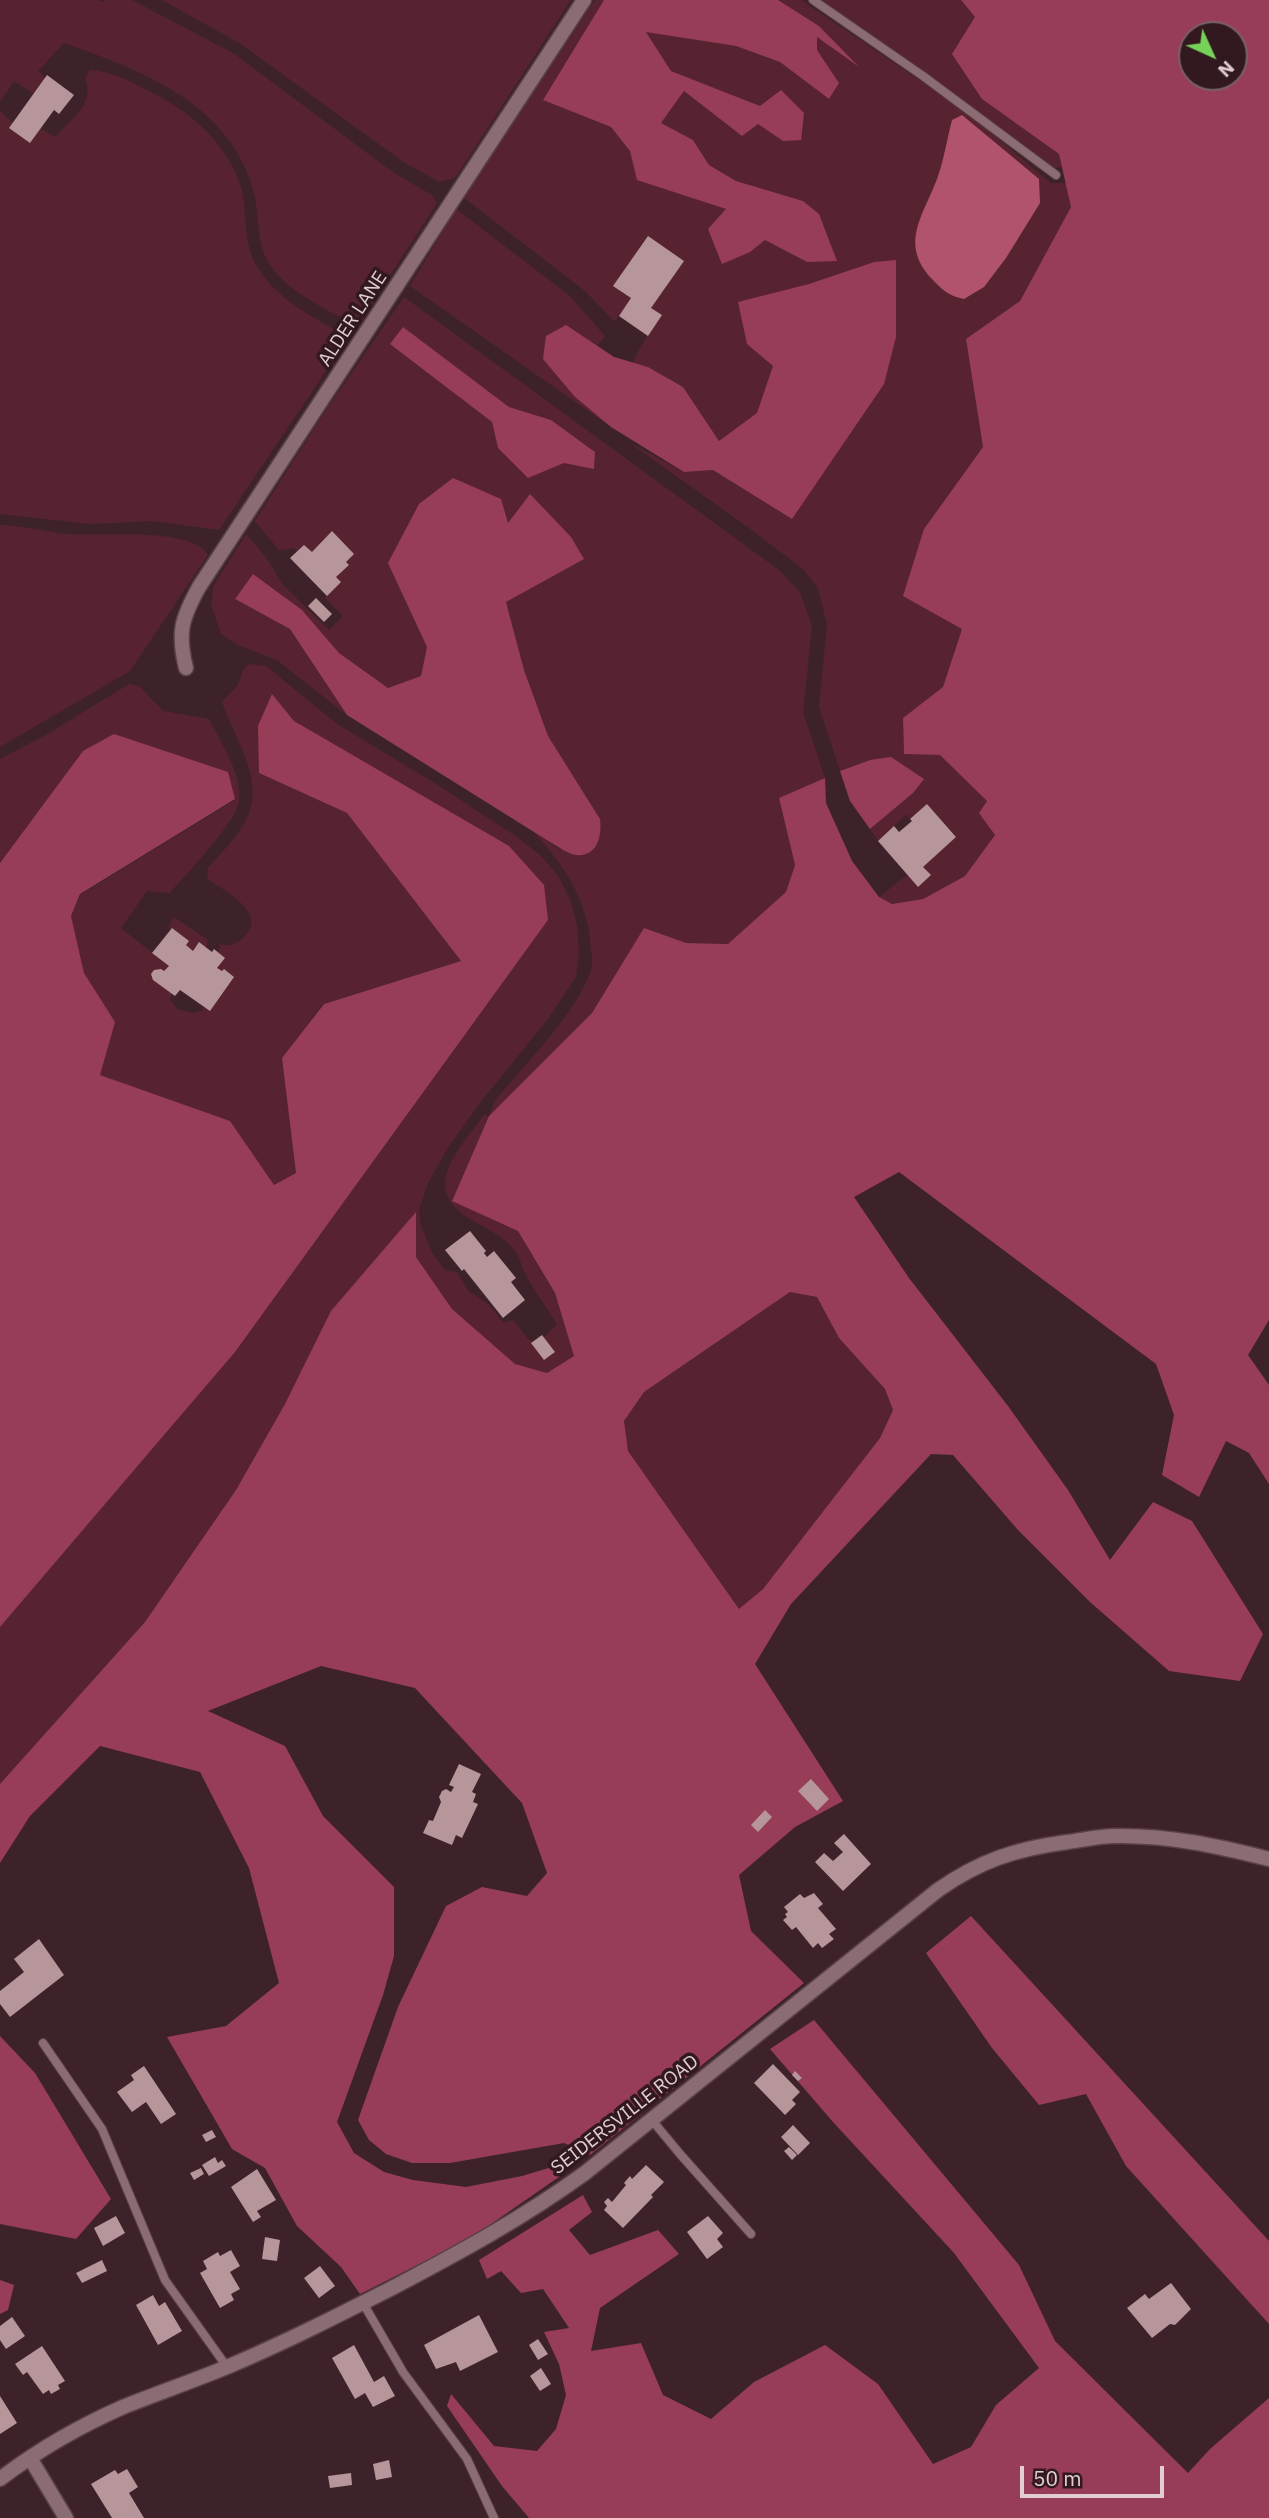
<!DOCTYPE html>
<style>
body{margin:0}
#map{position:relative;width:1269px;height:2518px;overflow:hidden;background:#3d2329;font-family:"IBM Plex Sans",sans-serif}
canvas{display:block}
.north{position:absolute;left:1178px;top:21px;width:70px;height:70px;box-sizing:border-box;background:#32191f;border:2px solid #786166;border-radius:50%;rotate:135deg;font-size:19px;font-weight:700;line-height:28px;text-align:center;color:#e0ced1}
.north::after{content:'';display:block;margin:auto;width:24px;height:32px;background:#77d259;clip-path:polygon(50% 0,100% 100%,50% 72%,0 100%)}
.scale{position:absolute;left:1020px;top:2466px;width:144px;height:32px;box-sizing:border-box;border:4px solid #e0ced1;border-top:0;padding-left:9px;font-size:21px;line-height:24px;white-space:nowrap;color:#e0ced1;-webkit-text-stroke:5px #32191f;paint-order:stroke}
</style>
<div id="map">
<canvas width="1269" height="2518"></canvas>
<div class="north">N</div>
<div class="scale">50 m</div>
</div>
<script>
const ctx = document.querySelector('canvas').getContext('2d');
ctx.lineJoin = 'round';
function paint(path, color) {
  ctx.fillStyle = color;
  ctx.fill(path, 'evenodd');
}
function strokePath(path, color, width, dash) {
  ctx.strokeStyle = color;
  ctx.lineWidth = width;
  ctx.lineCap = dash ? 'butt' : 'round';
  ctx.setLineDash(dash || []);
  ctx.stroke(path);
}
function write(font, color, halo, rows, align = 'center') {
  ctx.font = font + ' "IBM Plex Sans",sans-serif';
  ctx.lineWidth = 7;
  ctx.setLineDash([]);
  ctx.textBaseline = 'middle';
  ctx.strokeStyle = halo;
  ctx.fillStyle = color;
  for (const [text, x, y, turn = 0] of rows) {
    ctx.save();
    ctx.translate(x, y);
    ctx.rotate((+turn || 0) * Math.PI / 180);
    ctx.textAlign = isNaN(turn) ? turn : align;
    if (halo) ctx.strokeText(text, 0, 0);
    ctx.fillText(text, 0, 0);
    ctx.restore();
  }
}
paint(new Path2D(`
 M0,0H99L103,2L105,0H132L233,53L394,173L432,195L437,203L357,326C328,310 283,290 267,260C257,241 259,218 255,197C251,179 242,159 231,143C193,89 124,64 64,43L38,71L48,80L37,96L14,81L0,102Z
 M162,0H571L455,178L439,182L402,161L241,44Z
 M595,0H604L543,100L611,127L630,151L638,180L727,209L750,252L765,240L807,262L803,201L736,181L709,165L693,140L661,123L684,91L742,136L758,123L783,141L760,106L671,71L646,31L736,46L780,62L829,99L839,83L817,50V37L854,64L819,26L778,0H801L965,111L1051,183H1066L1071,207L1020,301L966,339L983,447L924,529L962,629L943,687L903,718L904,754L940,755L987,801L979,813L995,835L965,876L923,899L892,904L879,897L907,875L918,886L930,876L923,867L956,836L927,804L910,819L907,814L878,841L870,829L913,793L870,760L840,771L819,707L827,624L818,588L803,569L749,528L630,443L684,472L713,470L792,519L874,262L809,284L747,344L773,366L758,413L719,441L683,387L648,367L632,363L647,336L619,316L614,321L585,291L463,197Z
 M819,0H961L975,17L982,99L1059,154L1062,167L1055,168Z
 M90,70C110,71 128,80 145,89C186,109 222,137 239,181C249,209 241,244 259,270C279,301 317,319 348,338L219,530L153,521L90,524L0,514V111L15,125L22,117L55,137C70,119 96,105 85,78Z
 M456,209L570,296L605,336L597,346L565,326L575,397L611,427L410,286Z
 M404,297L779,570L800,592L812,626L803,712L825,778L779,799L795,865L786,893L728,944L686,943L644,929L592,1013L489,1116L452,1200L518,1231L555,1293L574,1356L547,1373L515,1364L452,1309L416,1257L415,1213L285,1404L236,1490L145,1622L0,1784V1627L235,1352L548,920L294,721L272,694L259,773L347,813L461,961L323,1004L282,1058L296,1173L274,1186L230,1121L99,1075L114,1022L84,973L71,916L80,895L235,800L83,751L0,863V759L46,735L129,684L139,686L163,711L209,719C221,744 242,772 239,801C236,823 186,874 170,893L147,891L121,928L180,975L170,999L177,1009L192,1013L202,1011L227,976L175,938L178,935L168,927L174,917L208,940L206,951L218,959L220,944C229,947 237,944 244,937C269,914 226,891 210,881L207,876L208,868C222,852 240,835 248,816C265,778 233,736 222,702L238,685L243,670L249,664L266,666L337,724L441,787L517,837L540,855L557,874L570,899L577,925L579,952L576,977L548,1019L479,1104L447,1149L428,1183L419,1210L420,1223L432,1253L445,1270L457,1272L468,1291L488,1304L504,1323L513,1320L529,1340L537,1344L557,1325C548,1308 535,1293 526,1275C522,1268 520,1258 515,1251C503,1235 483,1227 467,1217C420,1186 461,1147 484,1115L489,1116L495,1101C524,1065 577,1013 591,970C593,964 592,955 591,949C588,900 564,865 532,830C554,845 574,865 597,844L600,819L548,736L524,670L506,602L583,559L530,494L508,524L427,647L421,676L388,688L339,653L302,610L253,574L235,599L290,629L347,715L277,660L238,645L221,634L211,604L214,585L246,534L268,560L282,584L329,630L343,616L325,598L331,585L294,548L279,550L255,521L322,416ZM403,328L509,407L551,420L595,452L594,469L498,448L492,422L391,344Z
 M0,525C22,526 44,531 65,534C97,537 192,526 208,555L130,671L0,747Z
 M790,1292L817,1297L839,1338L885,1389L893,1410L880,1438L763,1589L739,1609L628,1451L624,1421L644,1392Z`), '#582331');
paint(new Path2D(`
 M604,0H778L819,26L859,67L817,37V50L839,83L829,99L780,62L736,46L646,32L671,71L760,106L781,90L804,113L801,140L783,141L758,124L742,136L684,91L661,123L693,140L709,165L736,181L803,201L819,214L837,261L807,262L765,240L750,252L722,264L708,229L726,209L637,180L630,151L611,127L543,100Z
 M961,0H1269V1320L1248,1355L1269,1385V1484L1249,1453L1226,1441L1199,1497L1162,1475L1174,1415L1156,1364L899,1172L854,1197L909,1278L1008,1406L1068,1490L1110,1560L1153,1502L1192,1521L1263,1634L1240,1681L1169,1671L1090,1602L1018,1530L953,1455L931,1454L791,1604L755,1664L843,1801L795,1827L739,1875L751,1931L804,1983L590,2155L564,2143L450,2163H412L386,2154L369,2140L358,2120L398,2007L446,1906L482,1887L527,1896L547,1873L522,1803L415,1688L321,1666L208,1711L285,1746L323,1816L394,1887V1956L383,1995L337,2122L354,2153L384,2172L413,2180L466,2187L522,2176L552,2167L566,2172L471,2238L360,2294L341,2267L297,2226L265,2168L232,2149L167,2037L226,2026L279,1983L249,1868L200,1772L100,1746L30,1816L0,1863V1784L145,1622L236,1490L285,1404L331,1311L416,1212V1257L452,1309L515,1364L547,1373L574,1356L555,1293L518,1231L452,1201L489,1116L592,1013L644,928L686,943L728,944L786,892L795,865L779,798L825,778L826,803L852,861L879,897L892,904L923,899L965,876L995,835L979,813L987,801L940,755L904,754L903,718L943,687L962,629L903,596L924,529L983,447L966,339L1020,301L1071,207L1059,154L982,99L952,54L975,17ZM1192,35H1234V77H1192ZM790,1292L817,1297L839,1338L885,1389L893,1410L880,1438L763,1589L739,1609L628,1451L624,1421L644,1392Z
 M896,260V337L884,384L792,519L713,470L684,472L611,427L575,397L543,359L546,336L566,325L614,357L648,367L683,387L719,441L757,413L773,366L747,344L738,302L809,284L874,262Z
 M403,327L509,407L551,420L595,452L594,469L564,463L528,478L498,448L492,422L390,344Z
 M453,478L501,499L508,523L530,494L571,537L584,559L506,602L524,670L548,736L600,819C602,835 598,857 576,855C568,854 557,846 550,842L347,715L290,629L235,599L253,574L302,610L339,653L388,688L421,676L427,647L388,563L419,504Z
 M272,694L294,721L509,846L544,885L548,920L235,1352L0,1627V863L83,751L114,734L228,772L235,799L80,894L71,916L84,973L115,1022L100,1075L230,1121L274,1185L296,1173L282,1058L324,1004L461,961L347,813L259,773L258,726Z
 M891,757L924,779L913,793L870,829L850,801L840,771L870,760Z
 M971,1916L1269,2241V2324L1126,2166L1086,2094L1039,2105L992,2048L926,1953Z
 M814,2020L1019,2265L1055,2341L1188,2473L1210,2449L1269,2398V2518H529L502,2486L447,2406L451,2394L494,2446L537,2451L556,2429L566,2395L559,2364L544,2332L569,2328L543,2289L521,2293L501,2271L487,2279L479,2260L583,2195L592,2212L569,2230L590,2255L658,2230L679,2254L600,2308L591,2351L641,2343L663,2395L711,2419L754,2382L825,2345L878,2384L933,2464L971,2447L996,2405L1039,2368L954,2253L833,2122L770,2049Z
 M0,2036L35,2073L111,2199L76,2239L0,2224Z
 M0,2280L14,2285L8,2310L0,2314Z`), '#983d57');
paint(new Path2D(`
 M962,115L1039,179L1040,203L1006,258L984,287L964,299C947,295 944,291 932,279C899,244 923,216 937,179C944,160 947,139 952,120Z`), '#b1536c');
paint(new Path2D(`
 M47,75L74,95L59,114L54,110L30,143L9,128Z
 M648,236L684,261L651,308L662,315L648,336L619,316L631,298L613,286Z
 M332,531L354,554L346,562L349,565L336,577L341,582L327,596L290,558L304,545L312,552Z
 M316,598L332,614L324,622L308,606Z
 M927,804L956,837L923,867L931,875L918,887L878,841L894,826L899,832L912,821L910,819Z
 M172,928L189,941L186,945L193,951L199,942L212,952L214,949L225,958L217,968L222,971L224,969L234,977L210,1011L180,990L175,996L153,980L151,974L154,970L161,969L164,971L169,966L152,953Z
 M470,1231L486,1251L484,1253L487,1257L494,1251L516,1278L511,1282L525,1300L503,1318L464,1269L462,1271L445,1250Z
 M542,1335L555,1352L544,1360L531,1343Z
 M459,1764L481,1774L472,1792L476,1794L473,1802L478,1804L462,1838L456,1835L452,1845L423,1833L429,1820L433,1821L441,1802L439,1797L442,1791L446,1789L451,1792L454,1787L449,1785Z
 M811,1779L829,1799L817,1811L798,1791Z
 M765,1810L772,1817L758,1832L751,1825Z
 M844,1834L871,1864L843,1891L815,1862L824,1853L833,1861L843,1852L834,1843Z
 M814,1893L823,1904L818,1908L836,1929L829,1934L834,1939L822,1948L818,1943L813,1948L796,1927L792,1930L783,1920L787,1917L785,1914L788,1912L784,1907L800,1894L804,1898Z
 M39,1939L64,1975L10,2017L0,2004V1991L24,1972L14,1959Z
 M773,2064L800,2092L792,2100L796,2104L785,2115L754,2083Z
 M144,2066L176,2114L161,2124L146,2102L132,2112L117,2092L134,2080L131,2075Z
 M795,2071L802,2078L798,2081L792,2075Z
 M793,2125L810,2143L798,2155L781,2137Z
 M212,2130L216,2137L206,2142L202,2135Z
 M789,2147L797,2155L792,2160L784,2151Z
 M215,2157L218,2163L222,2160L226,2166L209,2176L202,2165Z
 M646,2165L664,2182L651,2195L653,2197L623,2228L604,2210L607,2206L604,2202L608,2198L612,2202L626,2185L624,2183L630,2176L632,2179Z
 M201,2168L204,2174L194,2180L190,2173Z
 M257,2169L276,2200L257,2211L261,2217L253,2222L231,2187Z
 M116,2216L125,2233L103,2246L94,2228Z
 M708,2216L723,2233L717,2239L723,2247L707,2259L687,2232Z
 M265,2237L280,2240L277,2261L262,2259Z
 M231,2250L240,2266L230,2272L240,2289L231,2294L234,2300L220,2308L200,2273L207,2269L203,2261L218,2252L220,2256Z
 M102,2260L107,2271L82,2283L76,2273Z
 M320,2266L335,2286L319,2298L304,2278Z
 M1171,2283L1191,2309L1175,2325L1170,2324L1152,2338L1127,2308L1145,2294L1149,2299Z
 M153,2295L159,2306L165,2302L182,2331L158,2345L136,2305Z
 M479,2315L498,2352L460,2371L456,2362L436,2369L424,2345Z
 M12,2317L25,2336L6,2349L0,2340V2326Z
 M538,2339L548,2354L538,2360L529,2345Z
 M354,2345L374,2382L384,2376L395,2396L373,2407L365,2393L355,2399L332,2358Z
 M42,2346L65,2381L58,2385L60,2389L51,2394L49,2390L43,2394L27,2372L23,2375L15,2364Z
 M541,2368L551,2384L540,2391L530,2376Z
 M0,2396L17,2423L0,2434Z
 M389,2460L392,2477L376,2480L373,2464Z
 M127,2469L138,2487L129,2493L144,2518H112L91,2484L115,2470L118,2474Z
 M351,2473L352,2485L330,2488L328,2476Z`), '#b6959b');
const service = new Path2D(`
 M813,0L923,76L1056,175
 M43,2043L102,2129L165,2280L227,2367
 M651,2119L680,2154L751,2234
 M363,2303L403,2372L467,2459L494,2518`);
const minor = new Path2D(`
 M186,668C177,632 182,618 199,587L584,0
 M30,2458L66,2518`);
const tertiary = new Path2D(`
 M0,2479C38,2450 80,2426 123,2407C158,2393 193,2381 227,2367C284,2343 339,2315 394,2287C462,2251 523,2218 585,2173L938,1890C981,1860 1016,1849 1067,1842C1083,1840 1099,1836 1115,1836C1168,1835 1218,1846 1269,1859`);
strokePath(service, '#584247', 10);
strokePath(minor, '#584247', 17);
strokePath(tertiary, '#584247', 17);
strokePath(service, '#8c6c73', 8);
strokePath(minor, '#8c6c73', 14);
strokePath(tertiary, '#8c6c73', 14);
write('19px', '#e0ced1', '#32191f', [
 ["ALDER LANE",353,319,-57],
 ["SEIDERSVILLE ROAD",625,2115,-38]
]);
</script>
